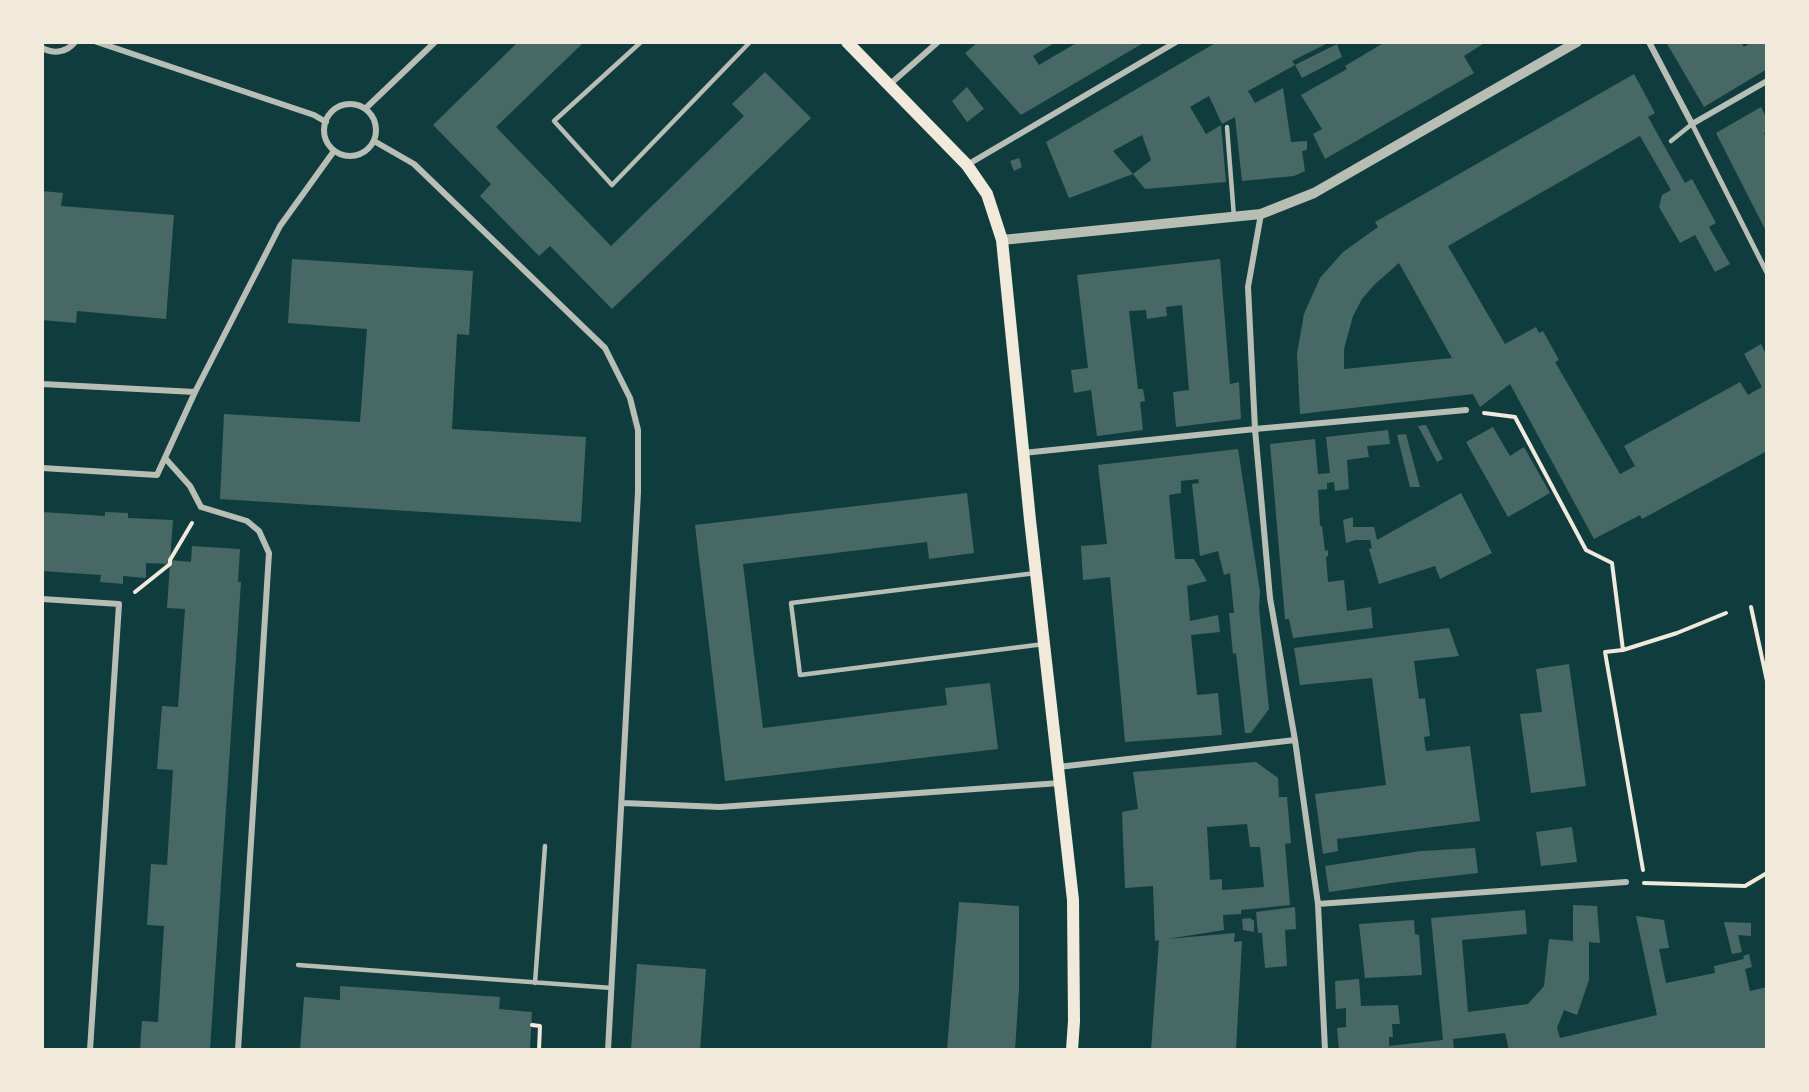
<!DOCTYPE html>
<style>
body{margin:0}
#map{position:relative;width:1809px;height:1092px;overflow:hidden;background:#0f3d3e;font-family:Ubuntu,sans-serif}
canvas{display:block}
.frame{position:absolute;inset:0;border:44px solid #f1e9da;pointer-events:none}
</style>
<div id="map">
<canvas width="1809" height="1092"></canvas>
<div class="frame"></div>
</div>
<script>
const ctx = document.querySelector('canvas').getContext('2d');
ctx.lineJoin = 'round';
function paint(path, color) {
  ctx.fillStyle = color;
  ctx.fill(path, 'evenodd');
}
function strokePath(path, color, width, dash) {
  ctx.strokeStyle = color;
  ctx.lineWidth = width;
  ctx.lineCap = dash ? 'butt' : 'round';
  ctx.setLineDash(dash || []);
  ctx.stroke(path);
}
paint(new Path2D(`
 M518,42H584L496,127L611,246L744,116L732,104L765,72L811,118L612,309L550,246L539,256L480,196L491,184L433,125Z
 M978,42H1056L1033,56L1039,65L1078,42H1145L1021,115L965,53Z
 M1217,42H1330L1292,61L1295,65L1248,91L1255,103L1283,88L1291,142L1307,141V150L1302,151L1305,171L1294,176L1242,181L1235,117L1222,124L1209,96L1190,107L1206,134L1221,125L1226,182L1145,189L1133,174L1069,198L1046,142ZM1142,135L1151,160L1133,174L1113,151Z
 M1385,42H1486L1464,56L1474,73L1325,159L1313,134L1322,129L1301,95L1347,69L1345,66Z
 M1666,42H1741L1744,47L1752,42H1767V69L1704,107Z
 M1337,44L1342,57L1302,78L1295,65Z
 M1634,74L1655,113L1648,117L1685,183L1692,179L1716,223L1709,227L1730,264L1715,272L1695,235L1680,243L1659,207L1662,195L1671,190L1640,136L1448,246L1505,344L1536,327L1539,333L1543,331L1559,360L1555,362L1620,474L1635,466L1624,446L1740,382L1748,395L1762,387L1744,354L1761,344L1767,356V451L1642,519L1640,515L1594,539L1510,384L1480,407L1473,394L1300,414L1297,354L1304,314L1320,278L1343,252L1378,227L1375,222ZM1399,263L1452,358L1344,369V349L1353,316L1362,299L1374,285Z
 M967,87L984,109L967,122L952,101Z
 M1761,107L1767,119V131L1764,133L1767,139V233L1716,133Z
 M1019,158L1022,167L1014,171L1010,161Z
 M42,191L63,193L61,206L174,215L166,319L77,311L76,323L42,320Z
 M292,259L473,271L469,335L457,334L452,429L586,437L581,522L220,499L224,414L360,422L367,329L288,323Z
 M1220,259L1230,384L1239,382L1241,419L1176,427L1173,392L1189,390L1182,305L1166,307L1167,316L1147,319L1146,310L1129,311L1138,389H1143L1145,401L1140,402L1143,430L1097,436L1091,390L1074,393L1071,370L1088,368L1077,275Z
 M1426,425L1443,459L1437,462L1418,426Z
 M1493,427L1510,456L1524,447L1550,493L1508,517L1466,442Z
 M1388,430L1390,444L1367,446L1369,457L1347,460L1349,489L1335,491L1334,482L1327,483V489L1318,490L1320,526H1322L1325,551L1328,550V556L1326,557L1328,582L1344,580L1347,611L1371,607L1373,628L1293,638L1289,619H1285L1270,444L1315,439L1318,474L1330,473L1326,437Z
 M1406,434L1420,487H1410L1397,435Z
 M1238,449L1260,592L1259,608L1269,709L1251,733H1245L1236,653L1233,654L1229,613H1234L1230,573L1224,575L1218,551L1200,556L1192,484L1199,483L1198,479L1181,481V493L1169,495L1175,559H1194L1207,581L1187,586L1190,621L1218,615L1220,632L1191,635L1197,695L1218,693L1222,735L1125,742L1110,577L1083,580L1081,546L1107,544L1098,465Z
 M967,493L974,553L929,559L927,542L743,564L763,728L947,705L945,688L990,683L998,749L725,781L695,525Z
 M1461,493L1492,553L1440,579L1435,566L1379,584L1369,549L1372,548L1370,540H1355L1346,543L1343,520L1353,517V527H1374L1377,540Z
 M42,512L105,516V512L128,513V518L173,520L170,560L191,562L192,546L240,549L238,582H241L210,1050H140L142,1021L158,1022L164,926L147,925L151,864L167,865L173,770L157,769L162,706L178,707L185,609L167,608L170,564L146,563V578L123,576V584L100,582L101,575L42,571Z
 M1449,628L1459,656L1414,661L1419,699L1425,698L1430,736L1424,737L1426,751L1470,746L1480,821L1337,839L1338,851L1323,854L1315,794L1386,785L1372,678L1300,685L1294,648Z
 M1569,664L1586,786L1531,793L1520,714L1542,712L1536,669Z
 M1256,762L1278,778L1279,797H1287L1291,843L1285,844L1290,905L1241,910V914L1223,915L1224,930L1167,939L1235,933L1234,942L1242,941L1236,1050H1151L1159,940L1155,941L1153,886L1125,888L1122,812L1138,809L1133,772ZM1247,824L1250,847H1260L1264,887L1222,890V879L1210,880L1207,827Z
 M1572,827L1577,862L1541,866L1536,832Z
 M1475,848L1478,873L1398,882L1329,892L1325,866L1421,851Z
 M959,902L1019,906V989L1015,1050H947Z
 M1573,905L1597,906L1600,943L1589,942V980L1577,1015L1564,1010L1557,1028L1560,1038L1657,1015L1636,916L1664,920L1669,948L1659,949L1666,983L1715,973L1714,966L1744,959L1743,956L1749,954L1752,967L1745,969L1750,991L1767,987V1050H1509L1505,1033L1453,1039L1454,1050H1339L1337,1028L1346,1027V1008L1336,1009L1335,981L1359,979L1361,1006L1398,1005L1400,1024H1392L1393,1037H1389V1046L1443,1040L1431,918L1525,910L1527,934L1462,940L1468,1012L1528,1004L1544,986L1549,939L1573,941Z
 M1295,907L1296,929L1285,930L1287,966L1265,968L1262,933H1258L1256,912Z
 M1250,918L1254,921V932L1243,930L1242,919Z
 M1414,920L1415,934L1419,935L1422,975L1365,978L1359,924Z
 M1724,922L1751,923V936L1738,935L1742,952L1732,954Z
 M637,964L706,969L700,1050H631Z
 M340,986L500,997L499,1009L532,1012L530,1050H300L304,997L340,1000Z`), '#486865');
strokePath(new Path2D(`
 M1484,413L1515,417L1586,550L1612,563L1623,650L1677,633L1726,613
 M135,592L170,564V560L192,523
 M1751,607L1767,681
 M1623,650L1605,652L1643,870
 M1644,883L1745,886L1767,873
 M532,1025L540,1026L539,1050`), '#f1e9da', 4);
strokePath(new Path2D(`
 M641,42L554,121L612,185L750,42
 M1227,127L1234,217
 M1671,141L1692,124
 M1036,573L791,603L800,675L1044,644
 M298,965L612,988
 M535,983L545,846`), '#b8beb3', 4.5);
strokePath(new Path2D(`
 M1692,124L1767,273`), '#b8beb3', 5);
strokePath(new Path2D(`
 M97,42L314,115L326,122
 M1649,42L1692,124L1767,81
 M42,48C54,54 66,53 75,42
 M889,85L938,42
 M324 130a26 26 0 1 1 52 0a26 26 0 1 1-52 0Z
 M365,109L435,42
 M374,141L414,164L605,348L630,398L638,430V492L608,1050
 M967,165L1176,42
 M1261,214L1248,287L1255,429L1270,598L1295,740L1318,904L1325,1050
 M42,384L195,392
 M1023,453L1255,429L1466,410
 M165,458L190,486L201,507L247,521L259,531L269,553L238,1050
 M42,468L157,475L195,392L280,226L334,151
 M42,599L119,604L90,1050
 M1058,767L1295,740
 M623,803L720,807L1060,783
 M1318,904L1626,882`), '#b8beb3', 6);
strokePath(new Path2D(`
 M1002,240L1261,214L1314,193L1577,42`), '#b8beb3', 10);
strokePath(new Path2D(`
 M847,42L967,165L987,194L1002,240L1030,520L1073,900L1074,1021L1072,1050`), '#f1e9da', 12);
</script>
